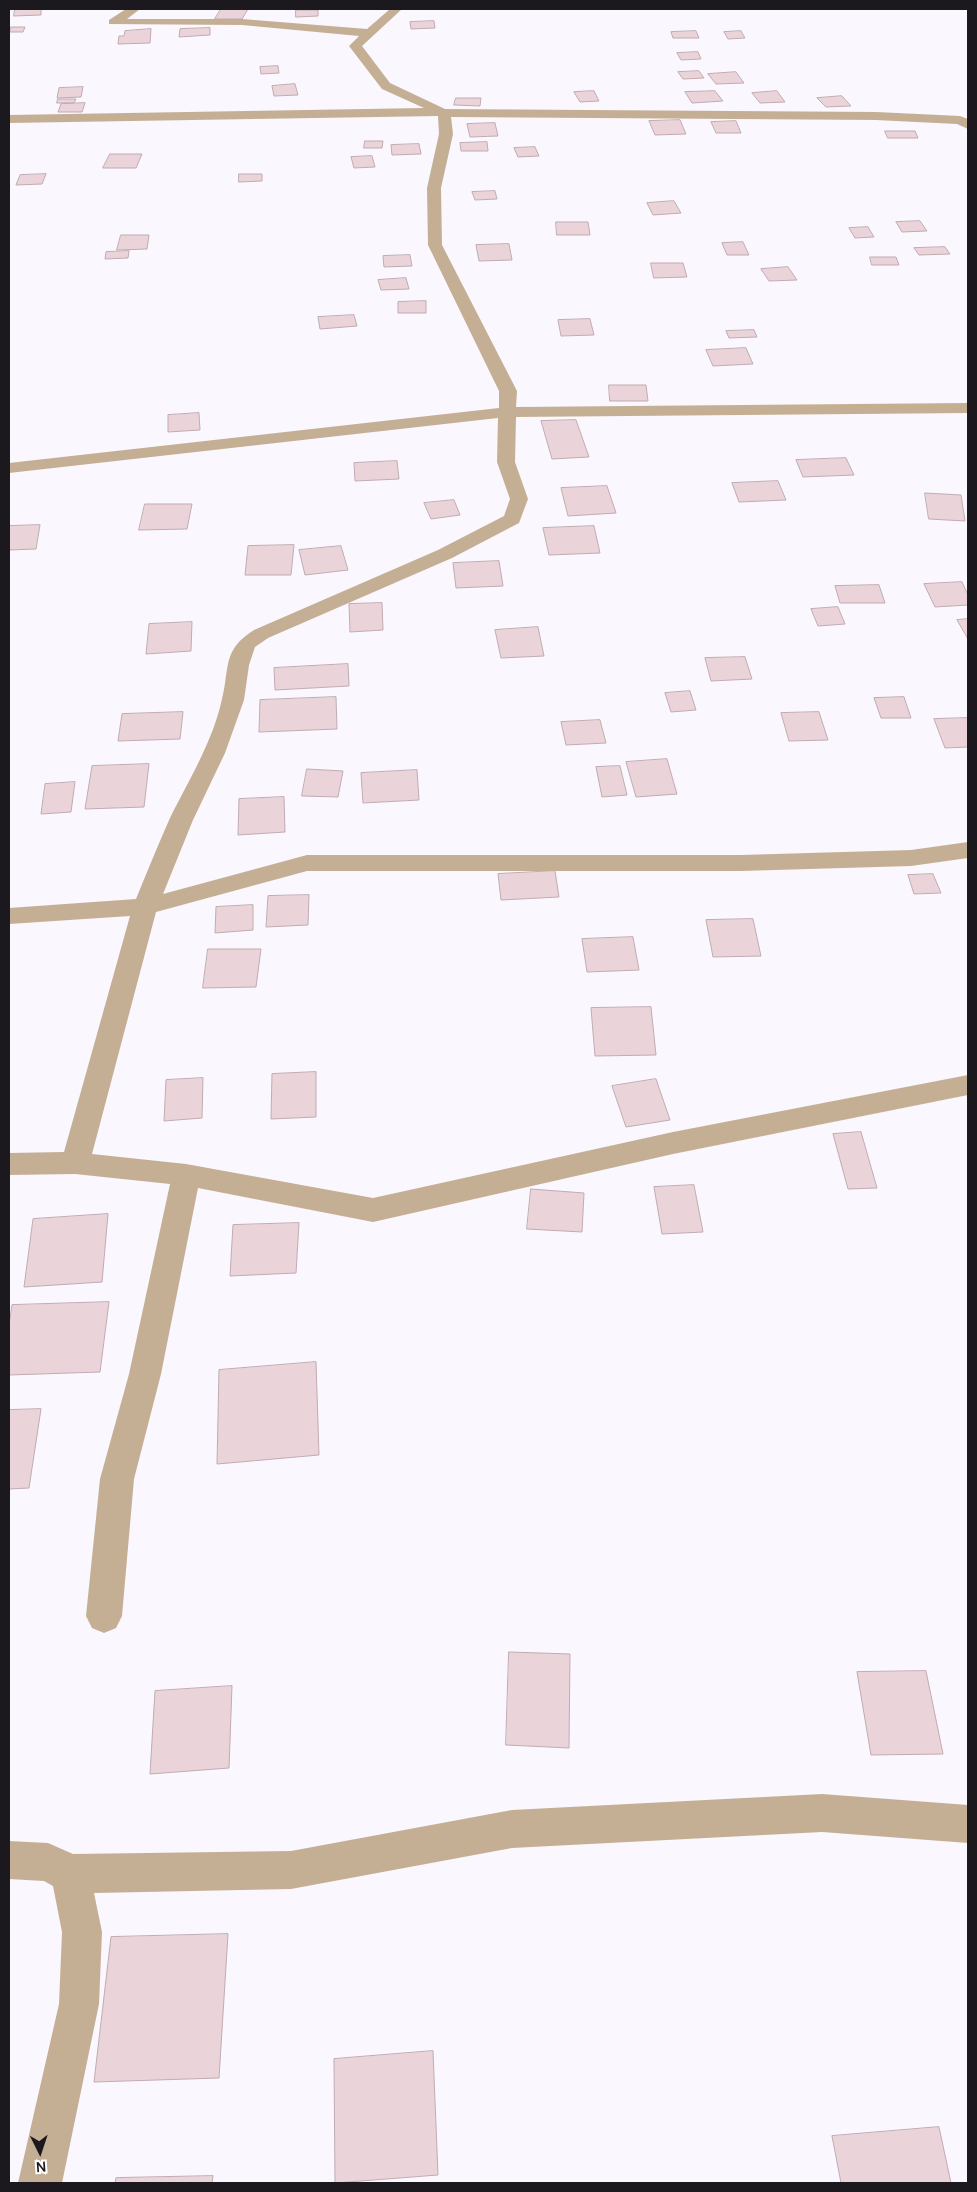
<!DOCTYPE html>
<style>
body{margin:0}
#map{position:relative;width:977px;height:2192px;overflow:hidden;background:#faf7fe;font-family:Manrope,sans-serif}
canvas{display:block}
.frame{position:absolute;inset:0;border:10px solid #1b181e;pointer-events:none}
.north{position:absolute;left:15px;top:2127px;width:50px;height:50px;-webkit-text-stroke:4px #fff;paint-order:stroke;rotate:176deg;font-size:14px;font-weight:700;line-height:20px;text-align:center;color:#1b181e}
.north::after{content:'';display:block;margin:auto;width:18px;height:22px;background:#1b181e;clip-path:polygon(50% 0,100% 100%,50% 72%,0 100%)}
</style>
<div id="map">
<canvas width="977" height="2192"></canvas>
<div class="frame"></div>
<div class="north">N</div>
</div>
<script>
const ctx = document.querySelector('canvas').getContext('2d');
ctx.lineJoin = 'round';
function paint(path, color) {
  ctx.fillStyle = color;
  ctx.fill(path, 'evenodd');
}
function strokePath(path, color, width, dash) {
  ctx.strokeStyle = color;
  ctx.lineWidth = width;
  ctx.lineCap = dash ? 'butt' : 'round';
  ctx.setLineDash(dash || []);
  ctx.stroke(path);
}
const building = new Path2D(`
 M15,9H41V15L14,16Z
 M221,9H248L242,19H215Z
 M296,10H318V16L296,17Z
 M434,21L435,28L411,29L410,22Z
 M11,27H25L23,32H10Z
 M210,28V35L179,37L180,29Z
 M151,29L150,43L118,44L119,36H124L125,31Z
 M696,31L699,38H673L671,32Z
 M741,31L745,38L728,39L724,32Z
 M698,52L701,59L681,60L677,53Z
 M278,66L279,73L261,74L260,67Z
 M699,71L704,78L683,79L678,72Z
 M736,72L744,83L716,84L708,74Z
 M295,84L298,95L274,96L272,86Z
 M83,87L81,97L57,98L59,88Z
 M594,91L599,101L580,102L574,92Z
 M715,91L723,101L692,103L685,92Z
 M777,91L785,102L760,103L752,93Z
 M842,96L851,106L826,107L817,98Z
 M456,98H481L480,106L454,105Z
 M58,99H76L74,103H57Z
 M85,103L82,112H58L61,104Z
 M680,120L686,134L655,135L649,121Z
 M736,121L741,133H716L711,122Z
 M495,123L498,136L470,137L467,124Z
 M885,131H915L918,138H888Z
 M365,141H383L382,148H364Z
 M487,142L488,151H461L460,143Z
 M419,144L421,154L392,155L391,145Z
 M535,147L539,156L518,157L514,148Z
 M110,154H142L136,168H103Z
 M372,156L375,167L354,168L351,157Z
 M46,174L42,184L16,185L20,175Z
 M239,174H262V181L239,182Z
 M495,191L497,199L475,200L472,192Z
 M674,201L681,213L653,215L647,203Z
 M920,221L927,231L902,232L896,222Z
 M556,222H588L590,235H557Z
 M868,227L874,237L855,238L849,228Z
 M121,235H149L147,249L117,250Z
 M743,242L749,255H727L722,243Z
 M509,244L512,260L479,261L476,245Z
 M945,247L950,254L919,255L914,248Z
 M129,251L128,258L105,259L106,252Z
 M410,255L412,266L384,267L383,256Z
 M870,257H896L899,265H872Z
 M651,263H683L687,277L654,278Z
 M788,267L797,280L769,281L761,269Z
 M406,278L409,289L381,290L378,280Z
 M426,301V313H398V302Z
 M354,315L357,326L320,329L318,317Z
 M590,319L594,335L561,336L558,320Z
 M754,330L757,337L729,338L726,331Z
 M746,348L753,364L713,366L706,350Z
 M609,385H646L648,401H610Z
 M199,413L200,430L168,432V415Z
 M576,420L589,457L552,459L541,421Z
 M846,458L854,475L803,477L796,460Z
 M397,461L399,479L355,481L354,463Z
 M778,481L786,500L739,502L732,483Z
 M607,486L616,513L568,516L561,488Z
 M925,493L961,495L965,521L929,519Z
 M454,500L460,515L431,519L424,503Z
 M145,504H192L187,529L139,530Z
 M40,525L36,549L9,550V526Z
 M594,526L600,553L549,555L543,528Z
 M294,545L291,575H245L248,546Z
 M341,546L348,570L305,575L299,550Z
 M499,561L503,586L456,588L453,563Z
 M962,582L968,595V605L935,607L924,584Z
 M879,585L885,603H840L835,586Z
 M382,603L383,630L350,632L349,604Z
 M838,607L845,624L818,626L811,609Z
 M968,619V639L957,620Z
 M192,622L191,651L146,654L149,624Z
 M538,627L544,656L501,658L495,630Z
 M745,657L752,679L711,681L705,658Z
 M348,664L349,686L275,690L274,668Z
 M690,691L696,710L671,712L665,693Z
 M336,697L337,729L259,732L260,700Z
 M904,697L911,718H881L874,698Z
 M183,712L180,739L118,741L122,714Z
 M819,712L828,740L789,741L781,713Z
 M968,718V747L945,748L934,719Z
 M600,720L606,743L566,745L561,722Z
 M667,759L677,794L636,797L626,762Z
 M149,764L144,807L85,809L92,766Z
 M620,766L627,795L602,797L596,767Z
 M307,769L343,771L338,797L302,796Z
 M417,770L419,800L363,803L361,773Z
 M75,782L71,812L41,814L45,784Z
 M284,797L285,832L238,835L239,799Z
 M555,871L559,897L501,900L498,874Z
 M933,874L941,893L914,894L908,875Z
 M309,895L308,925L266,927L268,896Z
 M253,905V930L215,933L216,907Z
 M753,919L761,956L713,957L706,920Z
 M633,937L639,970L587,972L582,939Z
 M208,949H261L256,987L203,988Z
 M651,1007L656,1055L595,1056L591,1008Z
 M316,1072V1117L271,1119L272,1074Z
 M203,1078L202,1118L164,1121L166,1080Z
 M656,1079L670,1120L626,1127L612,1086Z
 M861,1132L877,1188L848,1189L833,1134Z
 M694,1185L703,1232L662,1234L654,1187Z
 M531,1189L584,1193L582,1232L527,1229Z
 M108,1214L102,1282L24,1287L33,1219Z
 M299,1223L296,1273L230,1276L233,1225Z
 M109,1302L100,1372L9,1375V1325L12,1305Z
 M316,1362L319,1455L217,1464L219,1370Z
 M41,1409L29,1488L9,1489V1410Z
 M509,1652L570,1654L569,1748L506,1745Z
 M926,1671L943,1754L871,1755L857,1672Z
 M232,1686L229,1768L150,1774L155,1691Z
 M228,1934L219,2078L94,2082L111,1937Z
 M433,2051L438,2175L335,2183L334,2059Z
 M939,2127L951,2183H841L832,2136Z
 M213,2176L212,2183H115L116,2178Z`);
paint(building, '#ead4da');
strokePath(building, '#c0abb1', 1);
paint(new Path2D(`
 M126,9H140L127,19H242L367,29L390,9H402L362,46L390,83L445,109L876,112L960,116L968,119V129L957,124L876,120L451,117L453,134L441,188L442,245L517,391L516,407L968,403V413L516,417L515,462L528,499L519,523L452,558L268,638L255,647L249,665L244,700L225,753L193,820L163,894L307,855H741L911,850L968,842V858L911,866L741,871H307L156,912L92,1154L186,1164L373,1198L673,1132L968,1075V1095L673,1154L373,1222L198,1188L161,1374L134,1479L122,1616L116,1628L104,1633L92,1628L86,1616L100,1479L129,1374L170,1184L75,1174L9,1175V1153L64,1152L130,916L9,924V908L136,899C147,872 158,845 170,818C189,780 213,741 222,699C230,667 222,650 254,630L438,550L504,516L510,499L497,462L498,418L9,473V463L499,408V391L428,245L427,188L439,134L438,116L9,123V115L424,108L382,89L349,46L359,36L242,25L109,24V20Z
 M822,1794L968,1805V1843L822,1832L512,1848L291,1889L94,1893L102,1932L99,2004L62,2183H18L59,2004L62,1932L53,1886L44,1881L9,1879V1841L48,1843L73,1854L291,1851L512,1810Z`), '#c5af94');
</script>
